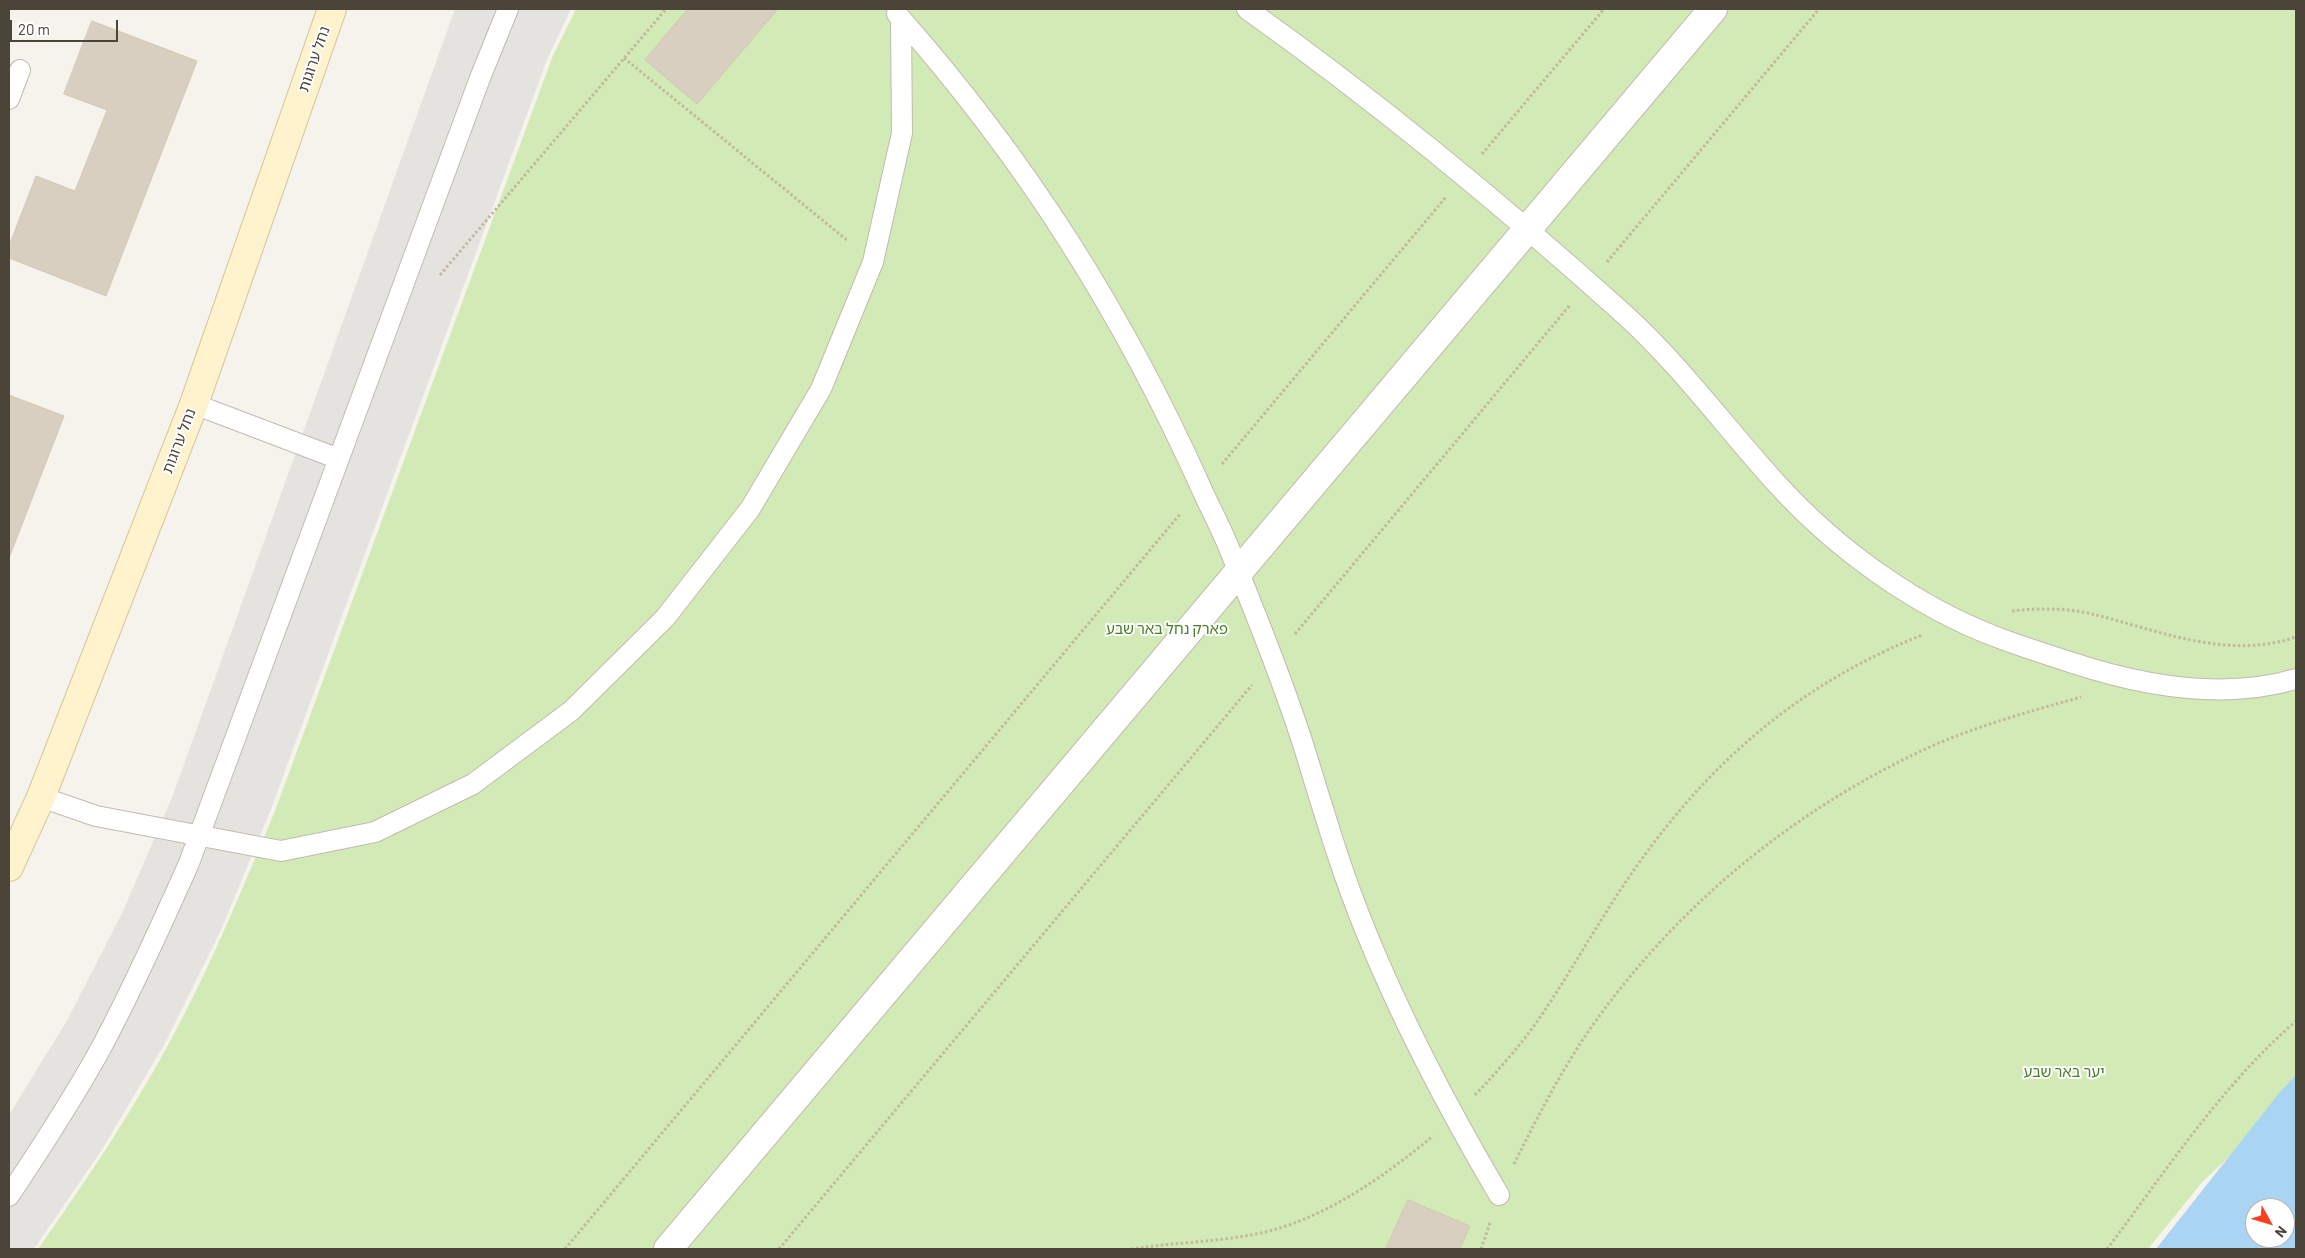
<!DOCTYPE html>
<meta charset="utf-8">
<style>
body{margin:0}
#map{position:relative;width:2305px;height:1258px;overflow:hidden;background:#f6f3ec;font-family:Barlow,sans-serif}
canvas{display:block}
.frame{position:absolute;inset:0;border:10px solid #4b4439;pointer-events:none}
.north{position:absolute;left:2245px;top:1198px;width:50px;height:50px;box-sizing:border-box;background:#fff;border:1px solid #b7b4b0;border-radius:50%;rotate:129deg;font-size:14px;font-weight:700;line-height:20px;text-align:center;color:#4b4439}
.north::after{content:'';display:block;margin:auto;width:18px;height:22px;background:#fc3f1d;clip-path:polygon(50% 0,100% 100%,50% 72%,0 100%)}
.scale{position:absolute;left:10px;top:20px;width:108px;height:22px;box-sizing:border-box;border:2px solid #4b4439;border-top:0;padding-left:6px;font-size:15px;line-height:18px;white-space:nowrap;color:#4b4439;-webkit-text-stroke:4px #fff;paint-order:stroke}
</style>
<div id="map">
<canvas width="2305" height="1258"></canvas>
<div class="frame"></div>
<div class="north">N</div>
<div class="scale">20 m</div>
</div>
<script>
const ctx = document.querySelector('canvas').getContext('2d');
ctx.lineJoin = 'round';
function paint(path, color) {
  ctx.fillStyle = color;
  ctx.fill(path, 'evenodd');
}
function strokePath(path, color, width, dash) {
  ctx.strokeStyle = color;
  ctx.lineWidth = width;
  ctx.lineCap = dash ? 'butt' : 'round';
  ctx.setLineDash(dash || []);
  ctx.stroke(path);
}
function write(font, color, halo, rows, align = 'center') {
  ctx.font = font + ' Barlow,"Noto Sans Hebrew",sans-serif';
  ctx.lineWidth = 4;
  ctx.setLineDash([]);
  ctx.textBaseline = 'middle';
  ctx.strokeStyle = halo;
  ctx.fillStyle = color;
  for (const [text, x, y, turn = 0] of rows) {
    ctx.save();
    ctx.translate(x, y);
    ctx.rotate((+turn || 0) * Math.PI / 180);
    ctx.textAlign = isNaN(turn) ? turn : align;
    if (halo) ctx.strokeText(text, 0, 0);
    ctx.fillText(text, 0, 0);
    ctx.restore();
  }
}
paint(new Path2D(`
 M576,9H2296V1095L2203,1181L2148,1249H38C84,1183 130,1116 168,1045C209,970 242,890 275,811L552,58Z`), '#d2eab5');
paint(new Path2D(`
 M455,9H571L548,57L271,809L221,930L165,1043L103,1148L34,1249H9V1115L68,1019L123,911L173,795Z`), '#e5e3e0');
paint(new Path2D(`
 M2296,1075V1249H2156L2280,1092ZM2255,1208H2285V1238H2255Z`), '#a9d4f2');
const building = new Path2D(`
 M688,9H778L697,104L645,60Z
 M92,21L197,61L106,296L9,258V246L36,176L75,191L107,110L64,94Z
 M9,395L64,416L9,558Z
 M1408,1200L1470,1226L1460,1249H1386Z`);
paint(building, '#d8cfc1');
strokePath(building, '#d3c7b4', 1);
const lane = new Path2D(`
 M1247,9C1379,103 1505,207 1625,315C1681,366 1726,428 1777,484C1836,549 1916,607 1999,638C2023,647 2048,655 2073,663C2143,686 2224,700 2296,679
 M897,14C1027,161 1123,313 1203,492C1212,512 1223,532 1231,553C1256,615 1281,677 1302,741C1322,805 1340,869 1366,932C1403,1023 1449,1110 1499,1195
 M9,99L20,70
 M194,404L339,459
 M41,797L96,816L281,851L375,832L473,784L571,711L665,618L750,509L821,389L873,262L902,133L901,19
 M9,1196C41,1148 73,1099 101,1048C133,988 161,926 189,863L480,78L508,9`);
const street = new Path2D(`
 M668,1249L1713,9`);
const secondary = new Path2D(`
 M9,867L41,797L194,404L332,9`);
strokePath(lane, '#c2bbae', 22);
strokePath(street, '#c2bbae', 30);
strokePath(secondary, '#d6c79b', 30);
strokePath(new Path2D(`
 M624,58L848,241
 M1482,154L1604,9
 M1607,262L1819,9
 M440,275L666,9
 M1222,464L1446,197
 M2012,611C2037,608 2063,608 2088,613C2156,629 2226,661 2296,637
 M1295,634L1570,305
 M1475,1095C1496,1073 1516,1050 1534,1026C1565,982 1591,934 1621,889C1699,772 1790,688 1922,635
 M1514,1164C1540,1112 1566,1061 1600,1015C1686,898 1800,806 1932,746C1980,725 2031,711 2081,697
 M565,1249L1181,513
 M779,1249L1252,685
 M1131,1249C1171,1243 1212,1242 1251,1235C1319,1223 1381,1179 1433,1136
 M1481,1249L1490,1223
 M2107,1249C2166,1171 2221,1086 2296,1021`), '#c4b79f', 3, [2.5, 2.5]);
strokePath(lane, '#fff', 20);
strokePath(street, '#fff', 28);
strokePath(secondary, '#fff3cd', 28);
write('15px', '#4b4439', '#fff', [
 ["נחל ערוגות",314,59,-71],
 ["נחל ערוגות",179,441,-69]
]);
write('15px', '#4a7f2a', '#fff', [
 ["פארק נחל באר שבע",1167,629],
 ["יער באר שבע",2064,1072]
]);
</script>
